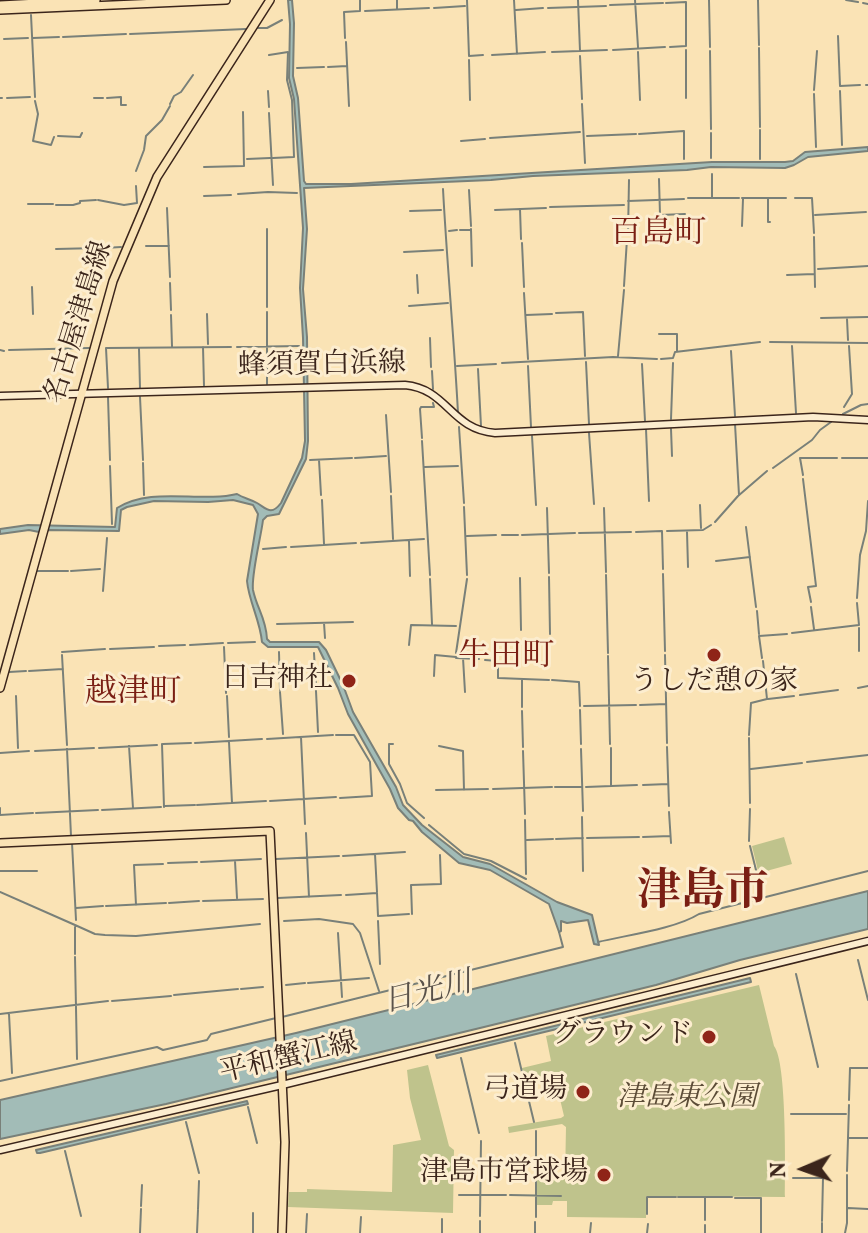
<!DOCTYPE html>
<meta charset="utf-8">
<style>
body{margin:0}
#map{position:relative;width:868px;height:1233px;overflow:hidden;background:#fae3b5;font-family:Vollkorn,serif}
canvas{display:block}
.north{position:absolute;left:764px;top:1129px;width:80px;height:80px;-webkit-text-stroke:6px #fcedcf;paint-order:stroke;rotate:268deg;font-size:22px;font-weight:700;line-height:32px;text-align:center;color:#3b251b}
.north::after{content:'';display:block;margin:auto;width:28px;height:36px;background:#3b251b;clip-path:polygon(50% 0,100% 100%,50% 72%,0 100%)}
</style>
<div id="map">
<canvas width="868" height="1233"></canvas>
<div class="north">N</div>
</div>
<script>
const ctx = document.querySelector('canvas').getContext('2d');
ctx.lineJoin = 'round';
function paint(path, color) {
  ctx.fillStyle = color;
  ctx.fill(path, 'evenodd');
}
function strokePath(path, color, width, dash) {
  ctx.strokeStyle = color;
  ctx.lineWidth = width;
  ctx.lineCap = dash ? 'butt' : 'round';
  ctx.setLineDash(dash || []);
  ctx.stroke(path);
}
function write(font, color, halo, rows, align = 'center') {
  ctx.font = font + ' Vollkorn,"Noto Serif JP",serif';
  ctx.lineWidth = 6;
  ctx.setLineDash([]);
  ctx.textBaseline = 'middle';
  ctx.strokeStyle = halo;
  ctx.fillStyle = color;
  for (const [text, x, y, turn = 0] of rows) {
    ctx.save();
    ctx.translate(x, y);
    ctx.rotate((+turn || 0) * Math.PI / 180);
    ctx.textAlign = isNaN(turn) ? turn : align;
    if (halo) ctx.strokeText(text, 0, 0);
    ctx.fillText(text, 0, 0);
    ctx.restore();
  }
}
paint(new Path2D(`
 M784,837L792,864L770,870L759,875L752,846Z
 M759,985L774,1046C787,1062 785,1170 785,1197L646,1196V1218L567,1217V1201H553L552,1205H536V1179H565L566,1127L562,1124L509,1133L508,1127L561,1118L564,1116L555,1078L550,1074L525,1080L522,1068L551,1061L546,1036Z
 M428,1065L449,1146L454,1150L453,1213L288,1207L289,1192H307V1189L392,1192L393,1145L421,1140L410,1098L407,1070Z`), '#bfc38c');
const water = new Path2D(`
 M288,0H292L294,23L293,76L298,98L304,181L306,184H351L712,162H785L793,161L805,152L868,147V151L808,157L794,165L785,168L711,167L687,170L533,176L491,180L304,188L307,229L303,289L307,337L308,441L306,459L279,514L267,516L263,520C261,537 251,575 253,590C257,609 266,618 267,639L270,642H319L326,650L343,685L353,712L396,787L403,805L422,825L463,857L490,864L557,902L592,915L599,945L594,944L588,920L567,923L561,921V931L559,932L549,904L490,870L459,863L422,832L413,821L409,820L398,808L390,789L348,714L338,688L318,647H268L262,642C260,620 249,602 247,581L258,514L253,505L233,500L208,502L154,501L127,507L121,510L119,531L48,530L39,532L29,530L0,534V529L28,525L115,527L117,508C152,486 199,503 237,494C243,498 250,499 257,503C267,509 271,516 281,503L302,458L305,441L303,338L300,288L303,228L294,99L289,78L290,24Z
 M868,891V929L740,960L656,985L480,1028L166,1104L0,1139V1100L296,1033Z
 M750,978L751,982L437,1058L436,1055Z
 M247,1101L248,1104L40,1153H37L36,1150Z`);
paint(water, '#a2bcb7');
strokePath(water, '#798079', 2);
strokePath(new Path2D(`
 M397,0V9
 M467,0L469,56L483,55
 M514,0L517,54
 M578,0L580,51
 M635,0L638,47
 M709,0L710,47
 M758,0L759,45
 M846,0L858,2
 M666,3L686,2V46L670,47
 M863,3L868,4
 M610,5L663,3
 M434,8L465,6
 M548,8L606,6
 M516,10L543,8
 M365,11L429,8
 M31,15L35,97
 M258,28H267L282,20
 M130,34L246,29
 M838,36L840,86L860,85
 M63,37L126,34
 M33,38L59,37
 M345,38L344,12L360,11V0
 M4,39L28,38
 M346,42L349,106
 M759,48L760,127
 M613,50L665,47
 M686,50V98
 M710,51L711,129
 M552,52L607,50
 M638,52L640,100
 M269,55L288,52L287,80L292,100L294,157L273,158
 M492,55L545,52
 M580,56L582,99
 M469,60L470,100
 M328,67L347,66
 M297,68L324,67
 M866,85H868
 M814,90L817,51
 M268,91L269,107
 M840,91L842,145
 M814,94L816,147
 M0,98H2
 M7,98L30,97
 M94,98H103
 M107,98L121,97V105H126
 M35,101L38,114L33,141L51,145L54,137
 M170,104L174,96L181,92L193,75
 M582,104L585,163
 M269,113L273,185
 M760,130V159
 M711,133V158
 M639,134L684,131V159
 M58,136L80,137L82,133
 M587,136L636,134
 M490,138L580,132
 M461,141L485,139
 M247,159L270,158
 M204,167L244,166L243,112
 M136,171L144,150L146,136L162,120L170,106
 M712,174V197
 M659,179L660,215L685,214
 M443,189C447,264 454,338 458,413
 M469,190L471,226
 M238,194L268,192L297,193
 M204,196L231,195
 M688,198H739
 M742,198H786
 M795,198H812L814,233
 M768,199V222H770
 M98,200L124,205L137,203L136,186
 M628,201L684,199
 M28,204H53
 M56,205H73L80,203V201L96,200
 M550,207L624,205
 M167,208L170,277
 M520,209L521,239
 M495,210L546,208
 M410,211L441,210
 M815,215L866,212
 M742,226L743,199
 M471,229L472,266
 M460,230H471
 M449,231L457,230
 M628,234L629,180
 M814,237L815,287
 M522,243L524,287
 M146,246H169
 M104,248L121,247
 M56,249L99,248
 M404,252L443,250
 M818,269L868,266
 M417,275L418,293
 M787,275L814,274
 M170,283L171,310
 M624,286L627,239
 M32,287L33,314
 M524,293L528,359
 M409,306L448,303
 M267,307V229
 M267,312V384
 M556,313L583,312L585,356
 M207,314L208,344
 M171,315L172,346
 M526,315L552,314
 M821,318L868,317
 M847,319L848,340
 M659,334H677V351
 M430,338L431,367
 M770,342L868,343
 M792,346L796,413
 M203,347L204,386
 M237,347L299,346
 M139,349L140,388
 M0,350L4,351
 M9,350L89,348
 M731,351L735,416
 M618,356L624,290
 M661,359L673,358L675,352L760,342
 M586,362L589,424
 M502,363L613,357L657,359
 M642,364L645,421
 M457,366L496,364
 M528,366L531,427
 M478,369L481,426
 M432,371L433,389
 M108,388L106,348L231,347
 M108,397L110,460
 M140,397L143,460
 M844,407L852,394L849,346
 M843,414L861,405L868,404
 M386,415L391,492
 M671,419L673,363
 M735,424L739,495
 M459,427L464,503
 M646,429L649,501
 M671,429L672,456
 M589,433L594,504
 M532,436L536,505
 M422,438L420,409L421,407H434L433,403
 M422,441L430,575
 M355,458L386,456
 M842,458H868
 M310,460L352,458
 M319,460L321,495
 M143,463L144,495
 M110,466L112,524
 M425,467L458,466
 M773,468L812,440L820,430L831,422
 M803,475L800,458H837
 M803,479L816,586L808,587L811,602
 M391,496L393,539
 M322,500L324,544
 M700,505L701,528
 M464,507L467,575
 M547,508L549,573
 M604,508L606,572
 M715,522L738,496L767,471
 M746,527L756,607
 M662,531L663,569
 M667,531L703,530L711,525
 M636,532L662,531
 M687,532L688,567
 M579,533L631,532
 M502,535H518
 M522,535L575,533
 M467,536L496,535
 M409,541L410,576
 M361,543L424,539
 M291,547L356,543
 M263,549L286,547
 M716,561L750,557
 M37,571H68
 M71,571L100,569
 M663,574L665,651
 M606,575L608,653
 M549,577L550,634
 M520,578L521,630
 M430,579L432,624
 M103,591L107,538
 M857,598L860,555L866,531L868,501
 M811,607L814,629
 M757,611L759,634
 M324,623L325,638
 M277,624L353,622
 M859,628V651
 M792,633L859,625L857,603
 M228,643L255,642
 M190,645L223,643
 M409,645L411,625L456,626
 M159,646L185,645
 M224,647L226,693
 M110,649L154,647
 M62,652L105,649
 M279,652L280,690
 M314,653L316,688
 M456,653L467,579
 M62,655L67,745
 M665,655L667,743
 M608,656L610,744
 M456,658L479,659
 M463,658L465,692
 M762,658L759,636L787,634
 M485,660L498,661V678L549,680
 M29,671L63,669
 M9,672L26,671
 M434,676L435,655L456,657
 M522,680V707
 M552,680L579,682L580,706
 M858,688L868,686
 M316,691L318,732
 M280,692L283,734
 M800,695L838,690
 M16,696L18,748
 M227,696L229,737
 M768,699L794,696
 M640,705L666,704
 M584,706L636,705
 M580,710L581,744
 M522,711L523,747
 M336,735H354L370,762L372,796L340,798
 M749,735L751,703L767,699L763,661
 M301,737L305,824
 M749,738L750,803
 M267,739L333,735
 M229,742L232,803
 M195,743L262,739
 M162,744L164,807
 M163,744L191,743
 M393,744H389V764L400,784L407,803L424,818
 M129,746L133,808
 M439,746L463,751L464,790
 M667,747L669,806
 M99,748L157,745
 M611,748V785
 M67,749L71,836
 M581,749L583,811
 M35,751L94,748
 M523,751L525,814
 M0,753L29,751
 M807,762L868,755
 M751,769L802,763
 M643,785L668,784
 M555,787H582
 M586,787L637,785
 M493,789L552,787
 M436,790L488,789
 M270,801L336,797
 M197,805L266,801
 M165,806L195,805
 M0,808V815L33,813
 M102,810L161,807
 M669,812L671,843
 M36,813L98,810
 M582,817L583,871
 M525,820L526,874
 M429,825L464,854L491,861L526,879
 M306,833L309,897
 M643,837L670,836
 M587,838L639,837
 M556,839L583,838
 M527,840L553,839
 M749,841L750,809
 M72,843L76,920
 M750,846L761,890
 M375,854L377,892
 M343,856L405,852
 M276,859L339,856
 M235,861L237,898
 M201,862L261,859
 M168,863L197,862
 M0,871H37
 M0,892L75,925L95,934L105,935L136,936L260,924
 M346,895L377,893L378,916L409,914
 M278,898L341,895
 M203,901L263,899
 M169,903L199,901
 M136,905L134,865L163,864
 M106,906L166,903
 M76,908L103,906
 M412,914L411,885L441,884L440,855
 M284,921L319,919L353,924L360,933L379,991
 M378,921L380,964
 M75,927V954
 M338,933L342,997
 M598,942C627,935 675,929 699,914L868,871
 M75,957L77,1059
 M858,960L868,1000
 M796,974L818,1067
 M308,983L369,978
 M286,985L305,983
 M241,989L263,987
 M174,995L238,989
 M112,1001L171,996
 M0,1014L108,1001
 M9,1014L12,1073
 M282,1017L563,947L559,932
 M515,1043L534,1122
 M461,1058L479,1133
 M0,1081L157,1047L163,1050L207,1040L211,1034L276,1018
 M849,1100L850,1068H868
 M248,1107L257,1143
 M791,1114H846
 M186,1122L199,1173
 M849,1138H868
 M65,1151L81,1216
 M847,1171L849,1105
 M793,1178H823L822,1221
 M459,1195H506
 M510,1195L561,1196
 M678,1197H732
 M735,1198H761V1233
 M141,1206L142,1185
 M848,1208L868,1209
 M198,1209L199,1181
 M647,1214V1197H676
 M480,1216L481,1141
 M536,1217V1131
 M705,1220V1198
 M140,1233L141,1209
 M197,1233L198,1210
 M253,1233V1213
 M306,1233L307,1214
 M360,1233L361,1217
 M442,1233V1219
 M480,1233V1221
 M535,1233V1222
 M590,1233L591,1223
 M647,1233L648,1224
 M705,1233V1225
 M822,1233V1223
 M845,1233L847,1223V1175`), '#798079', 2);
const secondary = new Path2D(`
 M0,396L405,385C448,389 450,429 495,433L813,417L868,420
 M0,1150L282,1085L868,941`);
const primary = new Path2D(`
 M0,5L96,0
 M0,10L226,0
 M0,688L113,281L157,177L270,0
 M0,843L270,831L285,1142L282,1233`);
strokePath(secondary, '#3b251b', 9);
strokePath(primary, '#3b251b', 10);
strokePath(secondary, '#fcedcf', 6);
strokePath(primary, '#fae3b5', 7);
for (const [x, y, r, color] of [
 [714,655,8,"#8f2418"],
 [349,681,8,"#8f2418"],
 [709,1037,8,"#8f2418"],
 [583,1092,8,"#8f2418"],
 [604,1175,8,"#8f2418"]
]) {
  const dot = new Path2D();
  dot.arc(x, y, r, 0, 2 * Math.PI);
  ctx.fillStyle = color;
  ctx.fill(dot);
  strokePath(dot, '#fcedcf', 3);
}
write('28px', '#3b251b', '#fcedcf', [
 ["名古屋津島線",81,323,-73],
 ["蜂須賀白浜線",322,367,-1],
 ["平和蟹江線",289,1060,-13]
]);
write('28px', '#3b251b', '#fcedcf', [
 ["日吉神社",333,681],
 ["うしだ憩の家",714,684,"center"],
 ["グラウンド",693,1037],
 ["弓道場",567,1092],
 ["津島市営球場",588,1175]
], 'right');
write('italic 28px', '#5c4c37', '#fcedcf', [
 ["津島東公園",687,1100]
]);
write('italic 30px', '#5a524a', '#fcedcf', [
 ["日光川",428,995,-14]
]);
write('32px', '#7a1f14', '#fcedcf', [
 ["百島町",658,236],
 ["牛田町",506,659],
 ["越津町",133,695]
]);
write('bold 44px', '#7a1f14', '#fcedcf', [
 ["津島市",703,896]
]);
</script>
